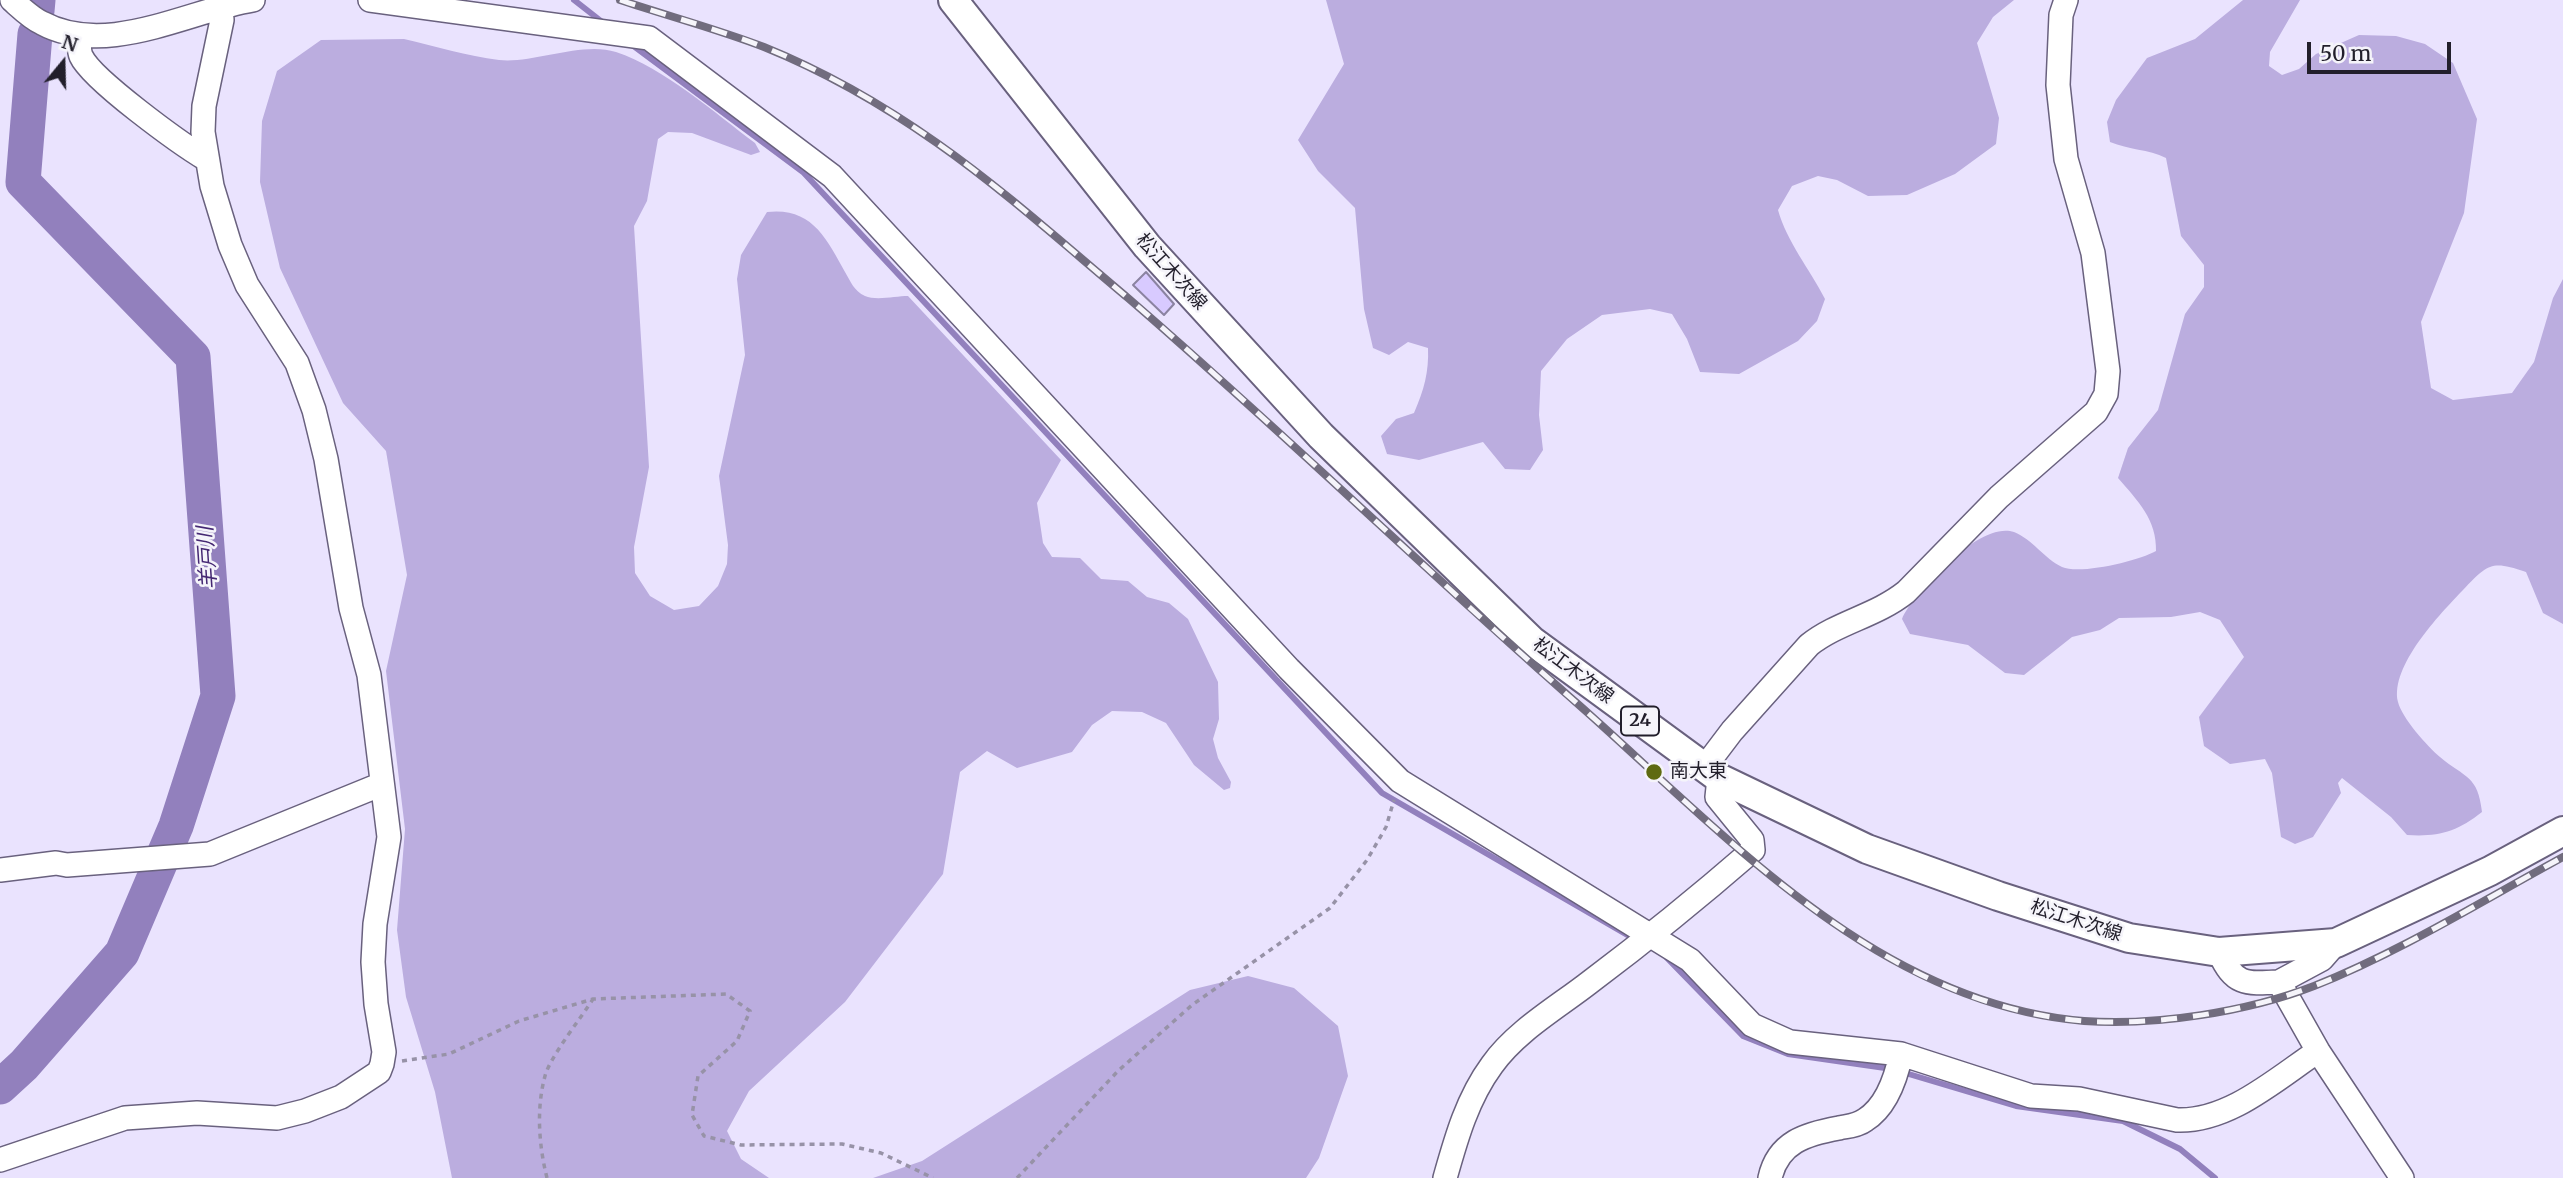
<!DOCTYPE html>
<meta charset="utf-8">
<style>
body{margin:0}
#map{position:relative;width:2563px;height:1178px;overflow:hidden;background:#eae3fe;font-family:Merriweather,serif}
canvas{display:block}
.north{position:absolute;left:28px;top:28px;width:70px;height:70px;-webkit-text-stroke:5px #f5f4fa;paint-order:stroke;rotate:19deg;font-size:19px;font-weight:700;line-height:28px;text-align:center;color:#221f2b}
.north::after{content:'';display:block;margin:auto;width:24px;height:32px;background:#221f2b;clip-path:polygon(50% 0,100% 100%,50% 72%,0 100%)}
.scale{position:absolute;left:2307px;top:42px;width:144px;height:32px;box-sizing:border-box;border:4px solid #221f2b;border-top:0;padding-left:9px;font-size:21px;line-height:24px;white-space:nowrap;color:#221f2b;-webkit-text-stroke:5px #f5f4fa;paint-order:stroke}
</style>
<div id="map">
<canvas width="2563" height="1178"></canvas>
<div class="north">N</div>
<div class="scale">50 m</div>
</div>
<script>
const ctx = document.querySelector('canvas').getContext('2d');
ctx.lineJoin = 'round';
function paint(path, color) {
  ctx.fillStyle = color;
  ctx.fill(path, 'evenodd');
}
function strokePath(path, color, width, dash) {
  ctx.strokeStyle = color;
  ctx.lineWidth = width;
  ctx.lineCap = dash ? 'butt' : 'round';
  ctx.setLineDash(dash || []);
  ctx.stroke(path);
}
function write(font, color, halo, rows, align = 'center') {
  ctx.font = font + ' Merriweather,"Noto Sans JP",serif';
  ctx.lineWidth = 5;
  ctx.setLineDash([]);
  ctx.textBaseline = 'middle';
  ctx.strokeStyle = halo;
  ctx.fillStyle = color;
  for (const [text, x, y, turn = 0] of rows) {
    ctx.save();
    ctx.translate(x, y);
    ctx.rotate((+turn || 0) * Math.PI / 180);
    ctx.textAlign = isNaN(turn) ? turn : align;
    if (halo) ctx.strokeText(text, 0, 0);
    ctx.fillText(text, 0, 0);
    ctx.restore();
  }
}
paint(new Path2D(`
 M1326,0H2014L1993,17L1977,43L1999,118L1996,144L1955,174L1907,195L1868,196L1837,180L1818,176L1792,186L1778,210C1787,242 1809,268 1825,299L1817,321L1798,341L1739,374L1700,372L1687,339L1672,314L1650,309L1602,315L1567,339L1541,371L1539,415L1543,450L1530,470L1505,469L1483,442L1419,460L1387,454L1381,436L1396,419L1414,413C1424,390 1429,372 1428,348L1408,342L1389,355L1373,348L1364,309L1355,208L1318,171L1298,140L1344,64Z
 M2243,0H2300L2270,52L2269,66L2282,75L2299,69L2316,54L2359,35L2396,36L2425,44L2453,63L2477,119L2464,213L2421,322L2431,388L2453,400L2512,393L2534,362L2553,298L2563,279V624L2543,613L2526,572C2491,560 2488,564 2463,590C2440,614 2390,666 2398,702C2402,718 2427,746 2440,757C2465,778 2478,775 2482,812C2457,832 2438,837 2407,835L2391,817L2342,778L2338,783L2341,793L2313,837L2295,844L2281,837L2272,773L2265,759L2230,764L2204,746L2199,717L2244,657L2220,620L2200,612L2171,617L2119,618L2100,630L2072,637L2024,675L2005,673L1968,645L1910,634L1902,619C1914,591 1980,520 2014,532C2032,539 2045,559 2062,567C2080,575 2138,561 2156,551C2157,520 2138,501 2118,478L2128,448L2158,410L2185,314L2204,287V265L2181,236L2166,158C2148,149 2129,150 2110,142L2107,122L2116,100L2147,58L2195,39Z
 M404,39C435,46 467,56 499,60C532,64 582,41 616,52C664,68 715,113 755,143L760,152L751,155L692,133L668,132L658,139L647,201L634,226L649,467L634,547L635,573L650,596L674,610L699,606L718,586L727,564L728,545L719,476L745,355L737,279L741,255L767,212C811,207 826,237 845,272C851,282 854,291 865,296C876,301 896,296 908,296L1061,460L1037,503L1043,543L1052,557L1080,558L1101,579L1128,581L1147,597L1169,603L1188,619L1218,682L1219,719L1213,739L1218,758L1231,782L1230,788L1224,790L1194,765L1166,723L1142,712L1112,711L1092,725L1072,752L1017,768L987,751L960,772L943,874L845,1002L749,1091L727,1131L741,1159L769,1178H452L435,1092L406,997L397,930L405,829L386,671L407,575L386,451L343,403L280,268L260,182L262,121L277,71L321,40Z
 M1248,976L1294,988L1338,1026L1348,1076L1319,1158L1306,1178H873L922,1161L1190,990Z`), '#bbaddf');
strokePath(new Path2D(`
 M574,0L606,25
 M631,44L803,172L1382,793L1636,940
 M1667,958L1743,1036L1788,1054L1892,1069
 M1902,1072L2016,1106L2123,1121L2180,1149L2215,1178`), '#9280bd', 6);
strokePath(new Path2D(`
 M37,11L38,0
 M0,1087L24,1065L122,953L176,826L218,696L193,357L23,182L35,34`), '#9280bd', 35);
const building = new Path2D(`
 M1146,272L1174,304L1164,315L1133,285Z`);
paint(building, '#d8caff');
strokePath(building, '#8b83a1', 2);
const minor = new Path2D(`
 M12,0C21,8 31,18 42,23C107,58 187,11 253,0
 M370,0L649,38L832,176L1289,669L1400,781L1690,960L1752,1025L1790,1042L1901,1054L2031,1096L2079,1099L2177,1120C2229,1122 2276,1079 2318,1051
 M80,35C80,42 78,49 81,56C92,80 181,144 206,159
 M1704,768L1732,731L1809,645C1838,622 1876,616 1906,592L1999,497L2096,412L2106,394L2108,371L2093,253L2066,159L2058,85L2061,15L2066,0
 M0,870L56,863L67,865L210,854L382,784
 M2336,943L2322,959L2279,982L2318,1051L2402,1178
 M2219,952C2234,985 2245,984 2279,982
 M0,1160L125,1118L197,1113L277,1118L305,1111L341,1097L379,1072L382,1064L384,1052L376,1004L373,962L375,924L389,837L369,675L351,608L326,459L314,410L297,363L247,285L230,245L212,186L203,132L204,106L222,20L221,7
 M1445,1178C1456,1139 1467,1099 1492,1065C1516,1031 1558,1007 1590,982C1646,940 1700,896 1753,850L1752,840L1717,797L1719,778
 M1770,1178C1778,1142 1806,1134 1839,1128C1848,1126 1857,1126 1865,1120C1886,1107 1896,1078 1901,1054`);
const major = new Path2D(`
 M953,0L1147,246L1321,436L1532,641L1719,778L1867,849L1998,896L2129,938L2219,952L2336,943L2490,871L2563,831`);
strokePath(minor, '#69617e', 26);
strokePath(major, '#69617e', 32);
strokePath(new Path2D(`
 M402,1061L449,1054L519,1021L593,999L726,994L750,1011L737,1041L698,1076L692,1115L704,1136L741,1145L842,1144L881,1153L933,1178
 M547,1178C539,1146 536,1109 545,1076C550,1057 581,1018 593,999
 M1017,1178L1118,1071L1192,1005L1330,908L1367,860L1386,827L1394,800`), '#9792a7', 3.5, [5, 5]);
strokePath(minor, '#fff', 23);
strokePath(major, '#fff', 28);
const rail = new Path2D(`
 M620,0C668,16 717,29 764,47C826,72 883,105 937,143C1004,190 1066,246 1128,298C1281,430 1427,572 1579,705C1726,835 1877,1004 2084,1021C2156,1026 2247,1012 2314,986C2400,952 2482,901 2563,857`);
strokePath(rail, '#716c7e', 8);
strokePath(rail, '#f5f4fa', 5, [16]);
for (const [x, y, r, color] of [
 [1654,772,9,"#5e6a11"]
]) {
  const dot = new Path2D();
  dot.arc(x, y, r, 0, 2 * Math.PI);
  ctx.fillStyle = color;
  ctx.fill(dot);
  strokePath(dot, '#f5f4fa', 2.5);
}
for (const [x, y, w] of [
 [1640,721,38]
]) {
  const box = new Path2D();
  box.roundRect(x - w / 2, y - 14.5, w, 29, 5);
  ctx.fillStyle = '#f5f4fa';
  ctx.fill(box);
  strokePath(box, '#221f2b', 2);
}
write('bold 18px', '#221f2b', null, [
 ["24",1640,721]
]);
write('19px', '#221f2b', '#f5f4fa', [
 ["松江木次線",1171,272,48],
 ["松江木次線",1573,671,37],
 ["松江木次線",2076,921,18]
]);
write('19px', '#221f2b', '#f5f4fa', [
 ["南大東",1670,772]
], 'left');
write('italic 21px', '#452873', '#f5f4fa', [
 ["羊戸川",208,558,-94]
]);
</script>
